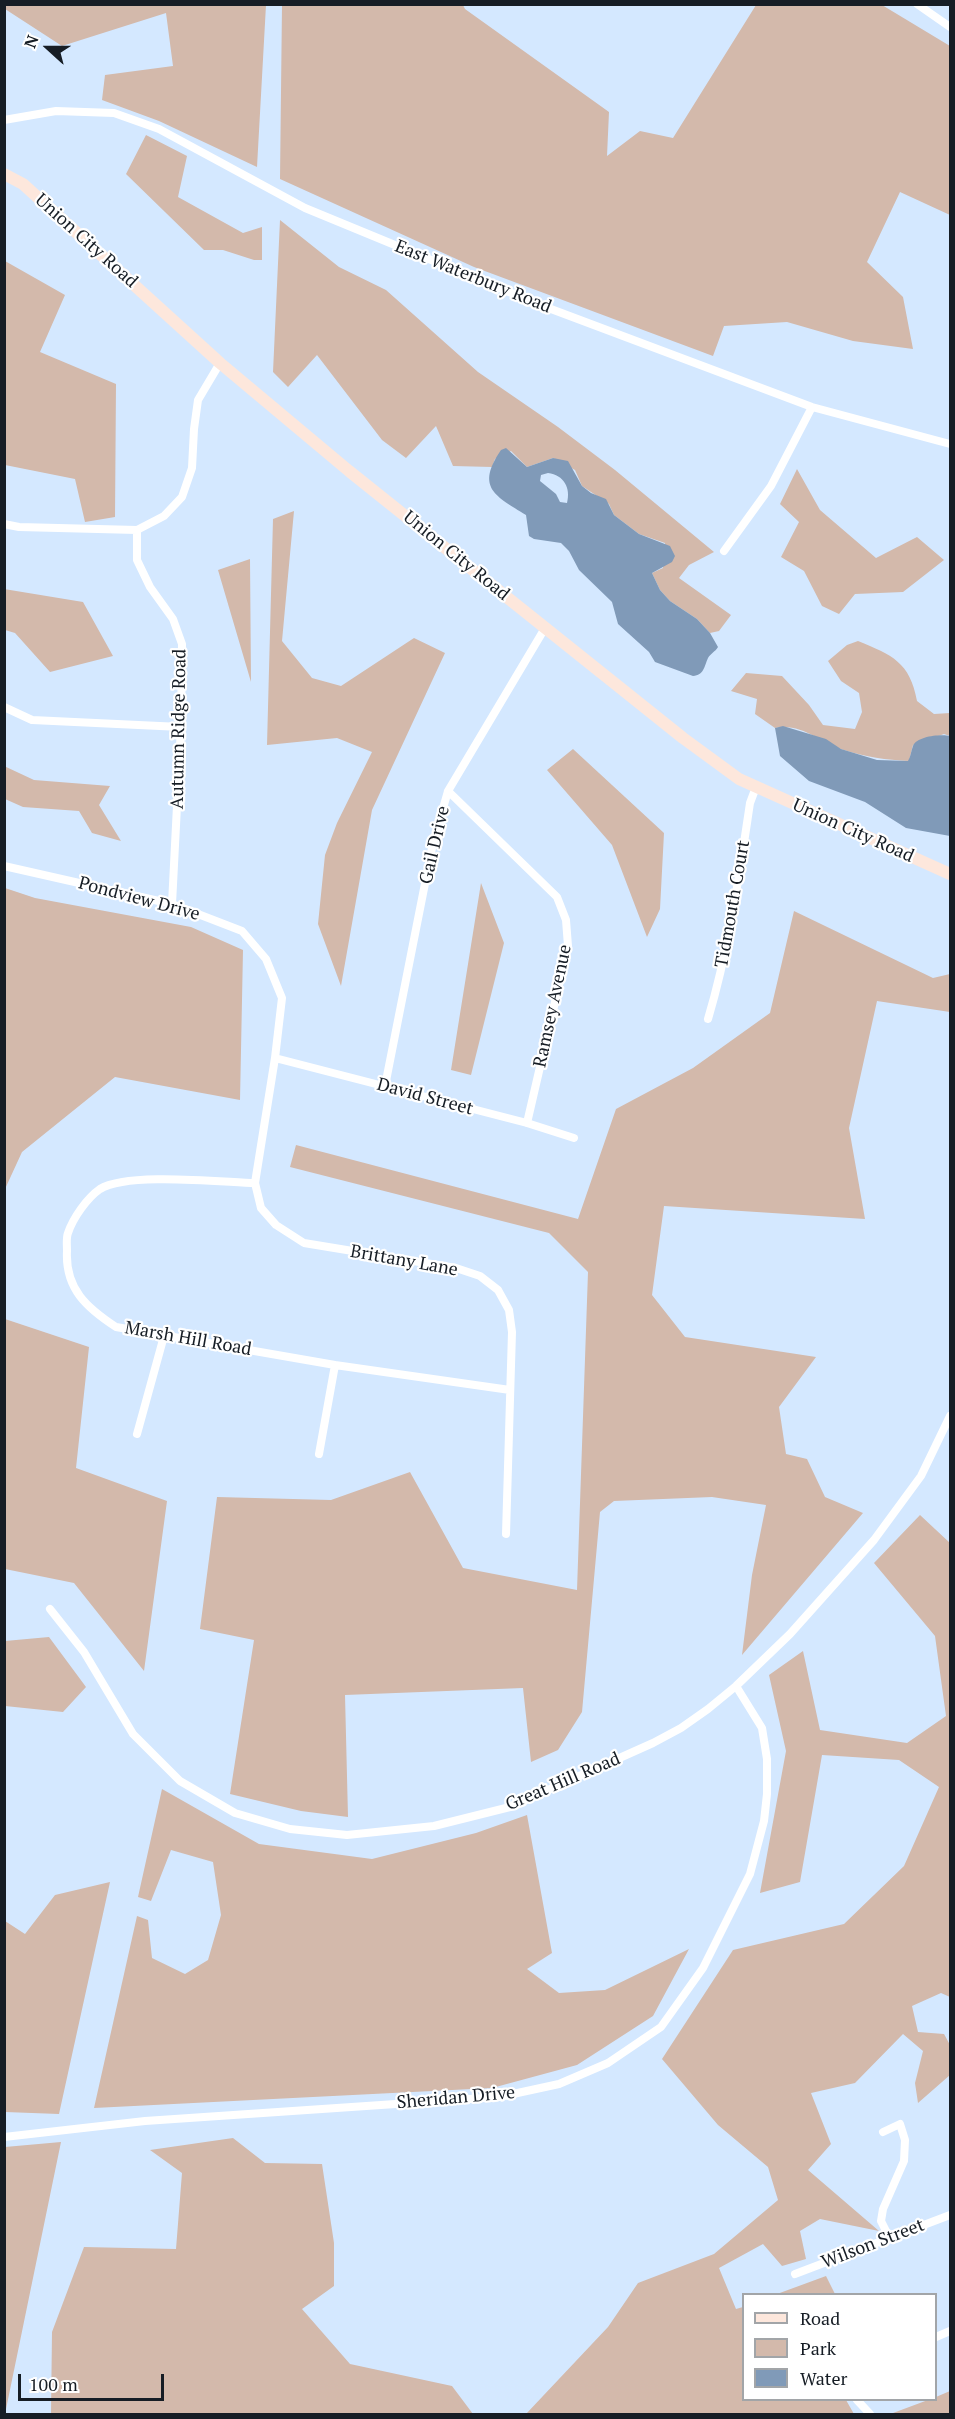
<!DOCTYPE html>
<style>
body{margin:0}
#map{position:relative;width:955px;height:2419px;overflow:hidden;background:#d4e8ff;font-family:"PT Serif",serif}
canvas{display:block}
.frame{position:absolute;inset:0;border:6px solid #161d25;pointer-events:none}
.legend{position:absolute;left:742px;top:2293px;width:195px;height:108px;box-sizing:border-box;background:#fff;border:2px solid #a2a5a8;margin:0;padding:8px 10px;list-style:none;font-size:18px;color:#161d25}
.legend li{display:flex;align-items:center;gap:12px;height:30px}
.legend b{width:30px;border:2px solid #a2a5a8}
.north{position:absolute;left:18px;top:18px;width:60px;height:60px;-webkit-text-stroke:4px #fff;paint-order:stroke;rotate:291deg;font-size:16px;font-weight:700;line-height:24px;text-align:center;color:#161d25}
.north::after{content:'';display:block;margin:auto;width:21px;height:27px;background:#161d25;clip-path:polygon(50% 0,100% 100%,50% 72%,0 100%)}
.scale{position:absolute;left:18px;top:2374px;width:146px;height:27px;box-sizing:border-box;border:3px solid #161d25;border-top:0;padding-left:8px;font-size:18px;line-height:21px;white-space:nowrap;color:#161d25;-webkit-text-stroke:4px #fff;paint-order:stroke}
</style>
<div id="map">
<canvas width="955" height="2419"></canvas>
<div class="frame"></div>
<ul class="legend">
<li><b style="height:8px;background:#fde7dc"></b>Road</li>
<li><b style="height:16px;background:#d3b9ab"></b>Park</li>
<li><b style="height:16px;background:#809ab8"></b>Water</li>
</ul>
<div class="north">N</div>
<div class="scale">100 m</div>
</div>
<script>
const ctx = document.querySelector('canvas').getContext('2d');
ctx.lineJoin = 'round';
function paint(path, color) {
  ctx.fillStyle = color;
  ctx.fill(path, 'evenodd');
}
function strokePath(path, color, width, dash) {
  ctx.strokeStyle = color;
  ctx.lineWidth = width;
  ctx.lineCap = dash ? 'butt' : 'round';
  ctx.setLineDash(dash || []);
  ctx.stroke(path);
}
function write(font, color, halo, rows, align = 'center') {
  ctx.font = font + ' "PT Serif",serif';
  ctx.lineWidth = 4.5;
  ctx.setLineDash([]);
  ctx.textBaseline = 'middle';
  ctx.strokeStyle = halo;
  ctx.fillStyle = color;
  for (const [text, x, y, turn = 0] of rows) {
    ctx.save();
    ctx.translate(x, y);
    ctx.rotate((+turn || 0) * Math.PI / 180);
    ctx.textAlign = isNaN(turn) ? turn : align;
    if (halo) ctx.strokeText(text, 0, 0);
    ctx.fillText(text, 0, 0);
    ctx.restore();
  }
}
paint(new Path2D(`
 M4,5H266L257,167L159,121L102,100L105,75L173,66L166,13L62,46L5,9Z
 M282,5H463L465,9L609,112L607,156L640,131L673,138L756,5H882L950,46V215L900,192L867,262L903,297L913,349L853,341L787,322L724,326L713,356L474,267L280,179Z
 M146,135L187,156L178,197L243,233L262,227V260H254L223,250H204L126,174Z
 M280,220L339,267L386,290L478,372L558,427L615,470L714,552L689,565L679,578L731,615L719,631L710,633L697,619L670,601L660,590L652,573L663,568L665,543L639,534L614,515L609,504L582,486L575,470L553,458L527,467L511,451L495,459L492,467L453,466L436,426L406,458L382,440L317,355L288,387L273,372Z
 M5,261L65,295L40,352L116,384L115,517L85,522L75,479L5,465Z
 M797,469L820,510L876,558L917,537L944,560L903,592L855,594L839,614L822,606L804,571L781,557L799,522L780,504Z
 M294,511L282,641L312,678L341,686L414,638L445,653L372,810L341,986L318,924L325,855L337,823L372,752L337,738L267,745L273,519Z
 M250,559L251,682L218,570Z
 M4,589L83,602L113,656L50,672L15,633L5,630Z
 M858,641C892,655 910,662 917,701L934,714L950,713V736L944,734L913,745L909,761C886,760 866,757 844,750C822,743 800,722 775,728L755,714L757,699L731,691L746,673L782,676L809,705L823,725L855,729L862,712L859,693L841,681L828,661L847,645Z
 M573,749L664,833L660,909L647,937L612,845L547,770Z
 M4,766L34,780L110,786L99,805L121,841L92,833L79,811L23,807L5,799Z
 M481,883L504,943L471,1075L451,1070Z
 M5,888L35,898L191,927L243,950L240,1100L115,1077L22,1152L5,1189Z
 M794,911L933,978L950,974V1012L877,1001L849,1128L865,1219L664,1206L652,1295L685,1337L816,1357L779,1407L786,1454L807,1459L825,1497L863,1513L742,1655L752,1575L766,1505L712,1497L614,1501L600,1512L582,1712L558,1750L531,1762L523,1688L345,1695L348,1817L301,1811L230,1794L254,1640L200,1629L217,1497L331,1500L410,1472L463,1568L577,1590L588,1272L549,1233L290,1167L296,1145L578,1219L616,1109L693,1068L770,1013Z
 M5,1319L89,1347L76,1468L167,1501L144,1671L74,1583L5,1569Z
 M920,1515L950,1543V1997L941,1993L912,2006L918,2032L944,2034L950,2045V2075L918,2103L915,2083L923,2051L903,2034L855,2083L811,2093L831,2144L808,2170L879,2231L820,2219L800,2231L806,2259L782,2266L763,2244L719,2268L736,2309L743,2307L744,2400H846L854,2414H526L608,2327L638,2283L714,2254L778,2200L768,2167L718,2125L662,2059L733,1950L844,1924L904,1866L939,1787L899,1760L822,1755L800,1882L760,1893L786,1751L769,1675L803,1651L820,1730L907,1743L946,1716L935,1636L874,1563Z
 M49,1637L86,1687L63,1712L5,1706V1641Z
 M162,1789L259,1844L372,1859L476,1833L527,1815L552,1953L527,1969L559,1993L605,1990L689,1949L653,2016L577,2065L492,2088L94,2108L137,1916L148,1920L152,1958L185,1974L208,1960L221,1915L213,1862L171,1850L151,1901L138,1897Z
 M110,1882L59,2114L5,2112V1921L25,1934L55,1895Z
 M233,2138L265,2163L322,2164L334,2243V2286L302,2309L350,2364L452,2386L473,2414H51L52,2332L84,2247L176,2249L182,2173L150,2150Z
 M61,2142L5,2414V2147Z
 M826,2276L835,2294H777Z
 M950,2391V2414L893,2413L928,2400H936V2397Z`), '#d3b9ab');
paint(new Path2D(`
 M506,448L527,467L553,458L568,461L582,486L591,493L606,499L614,515L639,534L670,546L675,556L672,562L652,573L660,590L670,601L697,619L710,633L718,647C715,652 711,653 708,658C704,667 704,675 693,676L655,662L649,652L618,624L612,602L579,570L569,551L561,543L534,539L529,536L526,515C496,496 475,488 501,450ZM548,473C564,475 571,488 567,503L560,502L556,494L540,481L541,475Z
 M783,726L826,739L841,749L877,760L908,761C911,756 911,751 913,746C917,736 941,734 950,736V836L906,828L865,802L809,781L780,756L775,728Z`), '#809ab8');
strokePath(new Path2D(`
 M917,4L950,27
 M4,120L56,111L114,113L159,129L305,208L543,306L812,407L950,444
 M4,524L19,527L137,530L164,516L182,497L192,468L194,429L198,400L220,363
 M137,530V560L150,587L173,619L182,644L181,727L172,904
 M724,551L771,486L812,407
 M4,707L32,720L181,727
 M448,791L557,897L566,920L568,946L527,1123
 M4,866L172,904L242,931L266,959L282,998L275,1058L255,1183L261,1208L276,1225L304,1243L456,1268L480,1276L498,1290L509,1310L512,1332L506,1534
 M708,1019C729,949 739,876 750,803L756,787
 M275,1058L527,1123L574,1138
 M385,1086L433,843L448,791L545,628
 M255,1183C221,1182 127,1172 100,1189C87,1198 73,1218 68,1233C66,1238 67,1245 67,1251C65,1289 87,1308 116,1327L335,1365L510,1390
 M137,1434L164,1336
 M319,1454L335,1365
 M50,1609L84,1652L133,1734L180,1781L235,1813L290,1829L347,1835L434,1826L510,1807L653,1743L681,1728L708,1709L736,1686L790,1634L874,1540L921,1476L950,1416
 M883,2132L900,2124L905,2140L904,2161L883,2209L881,2221L889,2237
 M4,2137L145,2121L499,2097L559,2084L608,2063L661,2027L703,1968L750,1874L764,1821L767,1794V1759L762,1728L736,1686
 M795,2274L950,2215
 M936,2337L950,2331
 M857,2400L870,2414`), '#fff', 8);
strokePath(new Path2D(`
 M4,174L23,184L220,363L349,471L683,738L739,779L950,874`), '#fde7dc', 12);
write('18px', '#161d25', '#fff', [
 ["Union City Road",86,241,42],
 ["East Waterbury Road",473,277,22],
 ["Union City Road",456,556,39],
 ["Autumn Ridge Road",179,729,-89],
 ["Union City Road",853,831,24],
 ["Gail Drive",435,845,-77],
 ["Pondview Drive",139,899,15],
 ["Tidmouth Court",733,904,-80],
 ["Ramsey Avenue",553,1006,-78],
 ["David Street",425,1097,15],
 ["Brittany Lane",404,1261,10],
 ["Marsh Hill Road",188,1339,10],
 ["Great Hill Road",563,1782,-23],
 ["Sheridan Drive",456,2098,-5],
 ["Wilson Street",873,2244,-21]
]);
</script>
